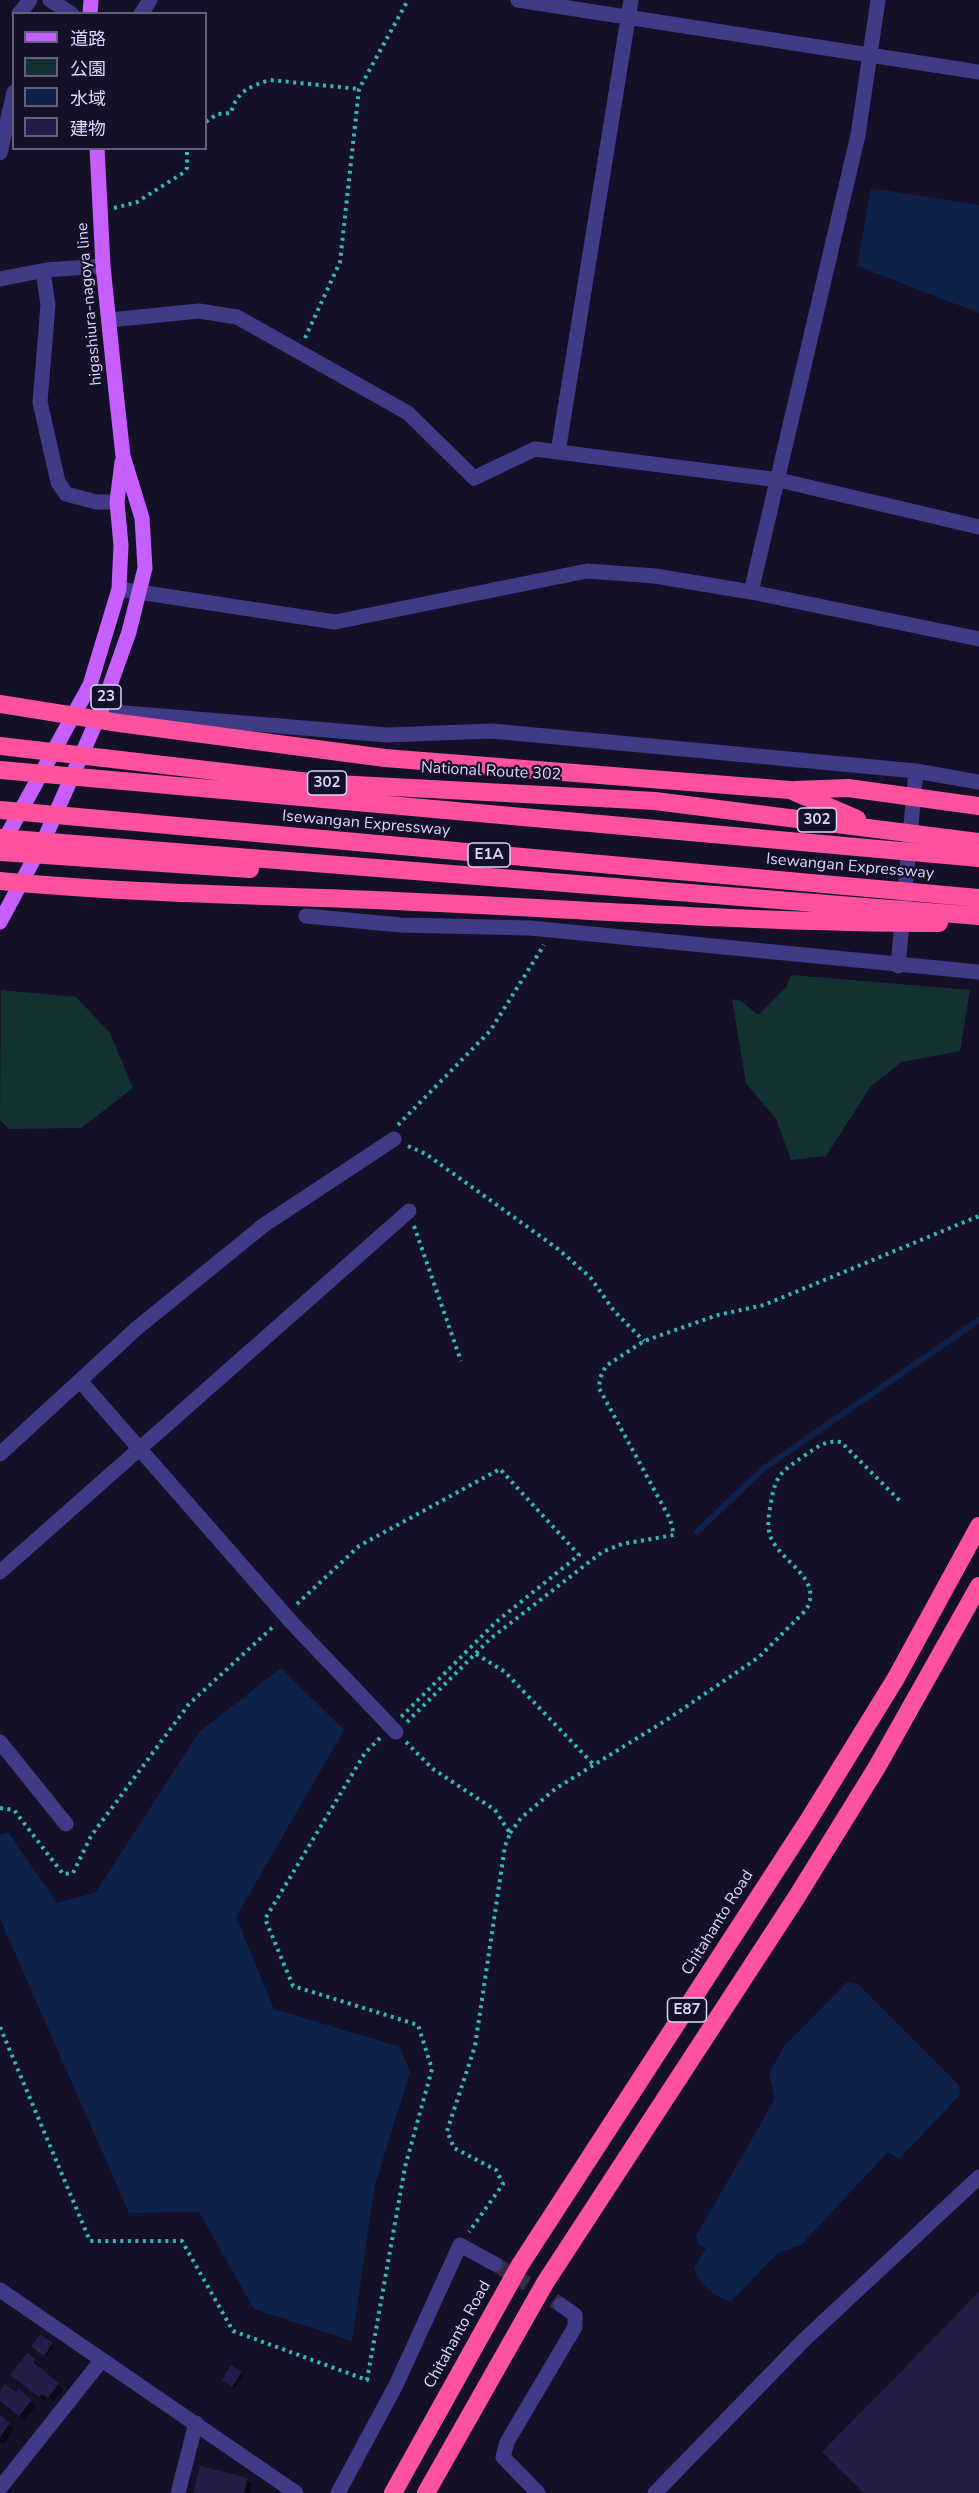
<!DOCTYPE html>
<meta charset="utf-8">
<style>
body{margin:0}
#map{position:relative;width:979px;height:2493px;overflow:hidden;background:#141027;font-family:"Nunito Sans","Noto Sans JP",sans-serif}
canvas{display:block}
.legend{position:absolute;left:12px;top:12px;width:195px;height:138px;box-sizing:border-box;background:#141027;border:2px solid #645f7d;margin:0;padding:8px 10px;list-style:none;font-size:18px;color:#dcd6ff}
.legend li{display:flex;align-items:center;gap:12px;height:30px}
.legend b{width:30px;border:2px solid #645f7d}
</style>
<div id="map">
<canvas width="979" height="2493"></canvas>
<ul class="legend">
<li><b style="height:8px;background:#c75efe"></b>道路</li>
<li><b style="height:16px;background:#133131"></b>公園</li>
<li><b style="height:16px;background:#0d2149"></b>水域</li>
<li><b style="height:16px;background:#261c48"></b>建物</li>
</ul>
</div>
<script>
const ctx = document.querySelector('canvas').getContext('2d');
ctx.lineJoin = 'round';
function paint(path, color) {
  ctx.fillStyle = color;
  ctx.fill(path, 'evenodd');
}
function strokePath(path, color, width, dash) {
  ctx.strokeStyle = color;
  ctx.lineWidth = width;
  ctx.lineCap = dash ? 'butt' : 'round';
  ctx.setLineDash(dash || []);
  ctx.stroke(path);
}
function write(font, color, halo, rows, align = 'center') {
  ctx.font = font + ' "Nunito Sans",sans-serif';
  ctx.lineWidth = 4.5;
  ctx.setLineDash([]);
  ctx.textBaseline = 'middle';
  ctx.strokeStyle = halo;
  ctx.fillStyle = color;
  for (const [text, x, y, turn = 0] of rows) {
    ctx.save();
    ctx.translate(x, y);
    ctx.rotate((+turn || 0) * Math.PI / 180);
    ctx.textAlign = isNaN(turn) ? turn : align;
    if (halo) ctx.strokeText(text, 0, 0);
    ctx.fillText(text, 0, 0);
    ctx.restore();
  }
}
paint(new Path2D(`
 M791,975L970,990L960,1051L902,1062L871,1086L826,1156L791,1160L776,1119L746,1083L732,999L741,1001L758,1015L786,987Z
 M1,990L76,997L110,1033L133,1088L81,1128L9,1129L0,1120Z`), '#133131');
paint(new Path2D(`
 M871,188L979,205V313L857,266Z
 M281,1668L344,1730L236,1917L274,2009L400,2047L410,2072L375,2185L352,2341L254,2309L199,2212L129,2213L0,1919V1835L8,1832L57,1903L96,1892L199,1732Z
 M847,1982L858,1984L959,2085L960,2095L899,2159L888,2152L801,2245L778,2253L731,2301C716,2300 697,2281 694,2268L706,2248L698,2244L696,2236L775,2099L769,2073L785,2045Z`), '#0d2149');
paint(new Path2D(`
 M41,2336L54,2346L46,2357L33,2346Z
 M27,2355L39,2365L37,2367L63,2389L53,2402L47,2397L45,2401L17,2379Z
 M241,2373L243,2375L235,2388L225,2382Z
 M0,2393L31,2401L36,2406L25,2420L0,2400Z
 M0,2417L14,2429L3,2444L0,2442Z
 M247,2480L252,2484L250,2493H194Z`), '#0007');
strokePath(new Path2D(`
 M697,1532L763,1469L979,1320`), '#0d2149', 6);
paint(new Path2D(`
 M979,2292V2493H864L822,2452Z
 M41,2334L53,2343L44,2356L31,2346Z
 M27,2353L35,2359L33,2362L59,2383L48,2398L42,2394L39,2397L10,2375Z
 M231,2365L242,2372L232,2387L222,2380Z
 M5,2384L16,2392L19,2389L32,2400L19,2416L0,2401V2391Z
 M0,2415L10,2423L0,2437Z
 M200,2466L248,2478L244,2493H193Z`), '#261c48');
strokePath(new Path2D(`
 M495,2264L561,2305`), '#322e47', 15, [15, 8]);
strokePath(new Path2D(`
 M206,122L217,114L231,113C236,92 250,86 270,80L359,89
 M114,208L137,202L183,173L187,168V148
 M305,338L340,262L359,89L408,0
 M398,1125L490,1031L544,945
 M408,1146L426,1154L558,1249L590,1277L614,1311L644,1341
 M414,1226L461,1361
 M297,1604L359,1546L500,1469L579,1555L496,1622L401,1717
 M476,1654L505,1672L594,1765
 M407,1722L490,1639L602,1552L622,1544L674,1535L670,1519L599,1388L600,1378L606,1366L644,1341L718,1315L764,1305L979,1216
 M406,1742L433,1769L495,1810L510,1833L505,1846L475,2046L447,2131L454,2148L496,2170L503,2184L469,2232
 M0,1808L14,1810L63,1874L73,1873L91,1836L189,1704L274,1626
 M510,1833L521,1818L555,1789L668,1719L759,1657L806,1610C824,1579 782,1563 771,1538C766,1526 769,1514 771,1502C776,1474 782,1471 804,1456C817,1447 825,1440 841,1442L902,1503
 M0,2027L90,2241H182L233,2331L367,2380L405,2167L432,2069L418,2025L293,1986L265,1919L365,1753L381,1737`), '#30b9b5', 4, [3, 4.5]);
strokePath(new Path2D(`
 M50,0L72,14
 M518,0L979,72
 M19,14L30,0
 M141,14L150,0
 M0,153L14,92
 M43,271L48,305L40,402L58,482L66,494L96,502H117
 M0,279L46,270L103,266
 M110,320L199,311L237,317L408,413L474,478L535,449L558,452L779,480L979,527
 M558,452L631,0
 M119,589L335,622L587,571L655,576L751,592L979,639
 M751,592L858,135L878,0
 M101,711L387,735L492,731L916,771L979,782
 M306,916L401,925L530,928L979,972
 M898,966L916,771
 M81,1382L293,1624L396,1732
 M0,1454L137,1328L264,1225L394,1139
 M0,1572L409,1211
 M0,1742L66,1824
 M0,2290L296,2493
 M0,2488L101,2361
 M178,2493L196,2423
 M338,2493L396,2385L460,2245L495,2264
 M538,2493L503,2457L507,2442L575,2327V2315L561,2305
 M655,2493L804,2340L979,2177`), '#403b86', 15);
strokePath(new Path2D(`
 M90,14L91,0
 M0,848L90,685L119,589L121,545L117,502L122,462
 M0,922L43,842L101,711L129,632L145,568L142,518L123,456L116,392L103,266L97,148`), '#c75efe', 15);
strokePath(new Path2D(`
 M0,704L119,723L385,758L790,790L857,819
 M0,746L318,783L655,801L979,842
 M0,770L979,858
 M795,790L848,788L979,806
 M0,810L979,898
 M0,838L979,916
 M0,852L250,869
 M0,881C132,894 264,895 396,901C577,909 758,923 939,923
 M393,2493L520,2265L808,1821L896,1678L979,1526
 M426,2493L545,2283L796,1898L877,1767L979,1586`), '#fe529f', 18);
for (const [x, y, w] of [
 [106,697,30],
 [327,783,39],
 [817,820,39],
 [489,855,42],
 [687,2010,39]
]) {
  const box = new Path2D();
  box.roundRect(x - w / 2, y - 12, w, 24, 4.5);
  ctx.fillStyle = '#141027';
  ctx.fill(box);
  strokePath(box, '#dcd6ff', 1.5);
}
write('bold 15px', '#dcd6ff', null, [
 ["23",106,697],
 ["302",327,783],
 ["302",817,820],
 ["E1A",489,855],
 ["E87",687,2010]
]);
write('16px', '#dcd6ff', '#141027', [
 ["higashiura-nagoya line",90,304,-95],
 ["National Route 302",491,772,3],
 ["Isewangan Expressway",366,824,5],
 ["Isewangan Expressway",850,867,5],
 ["Chitahanto Road",718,1923,-58],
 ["Chitahanto Road",458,2335,-61]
]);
</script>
